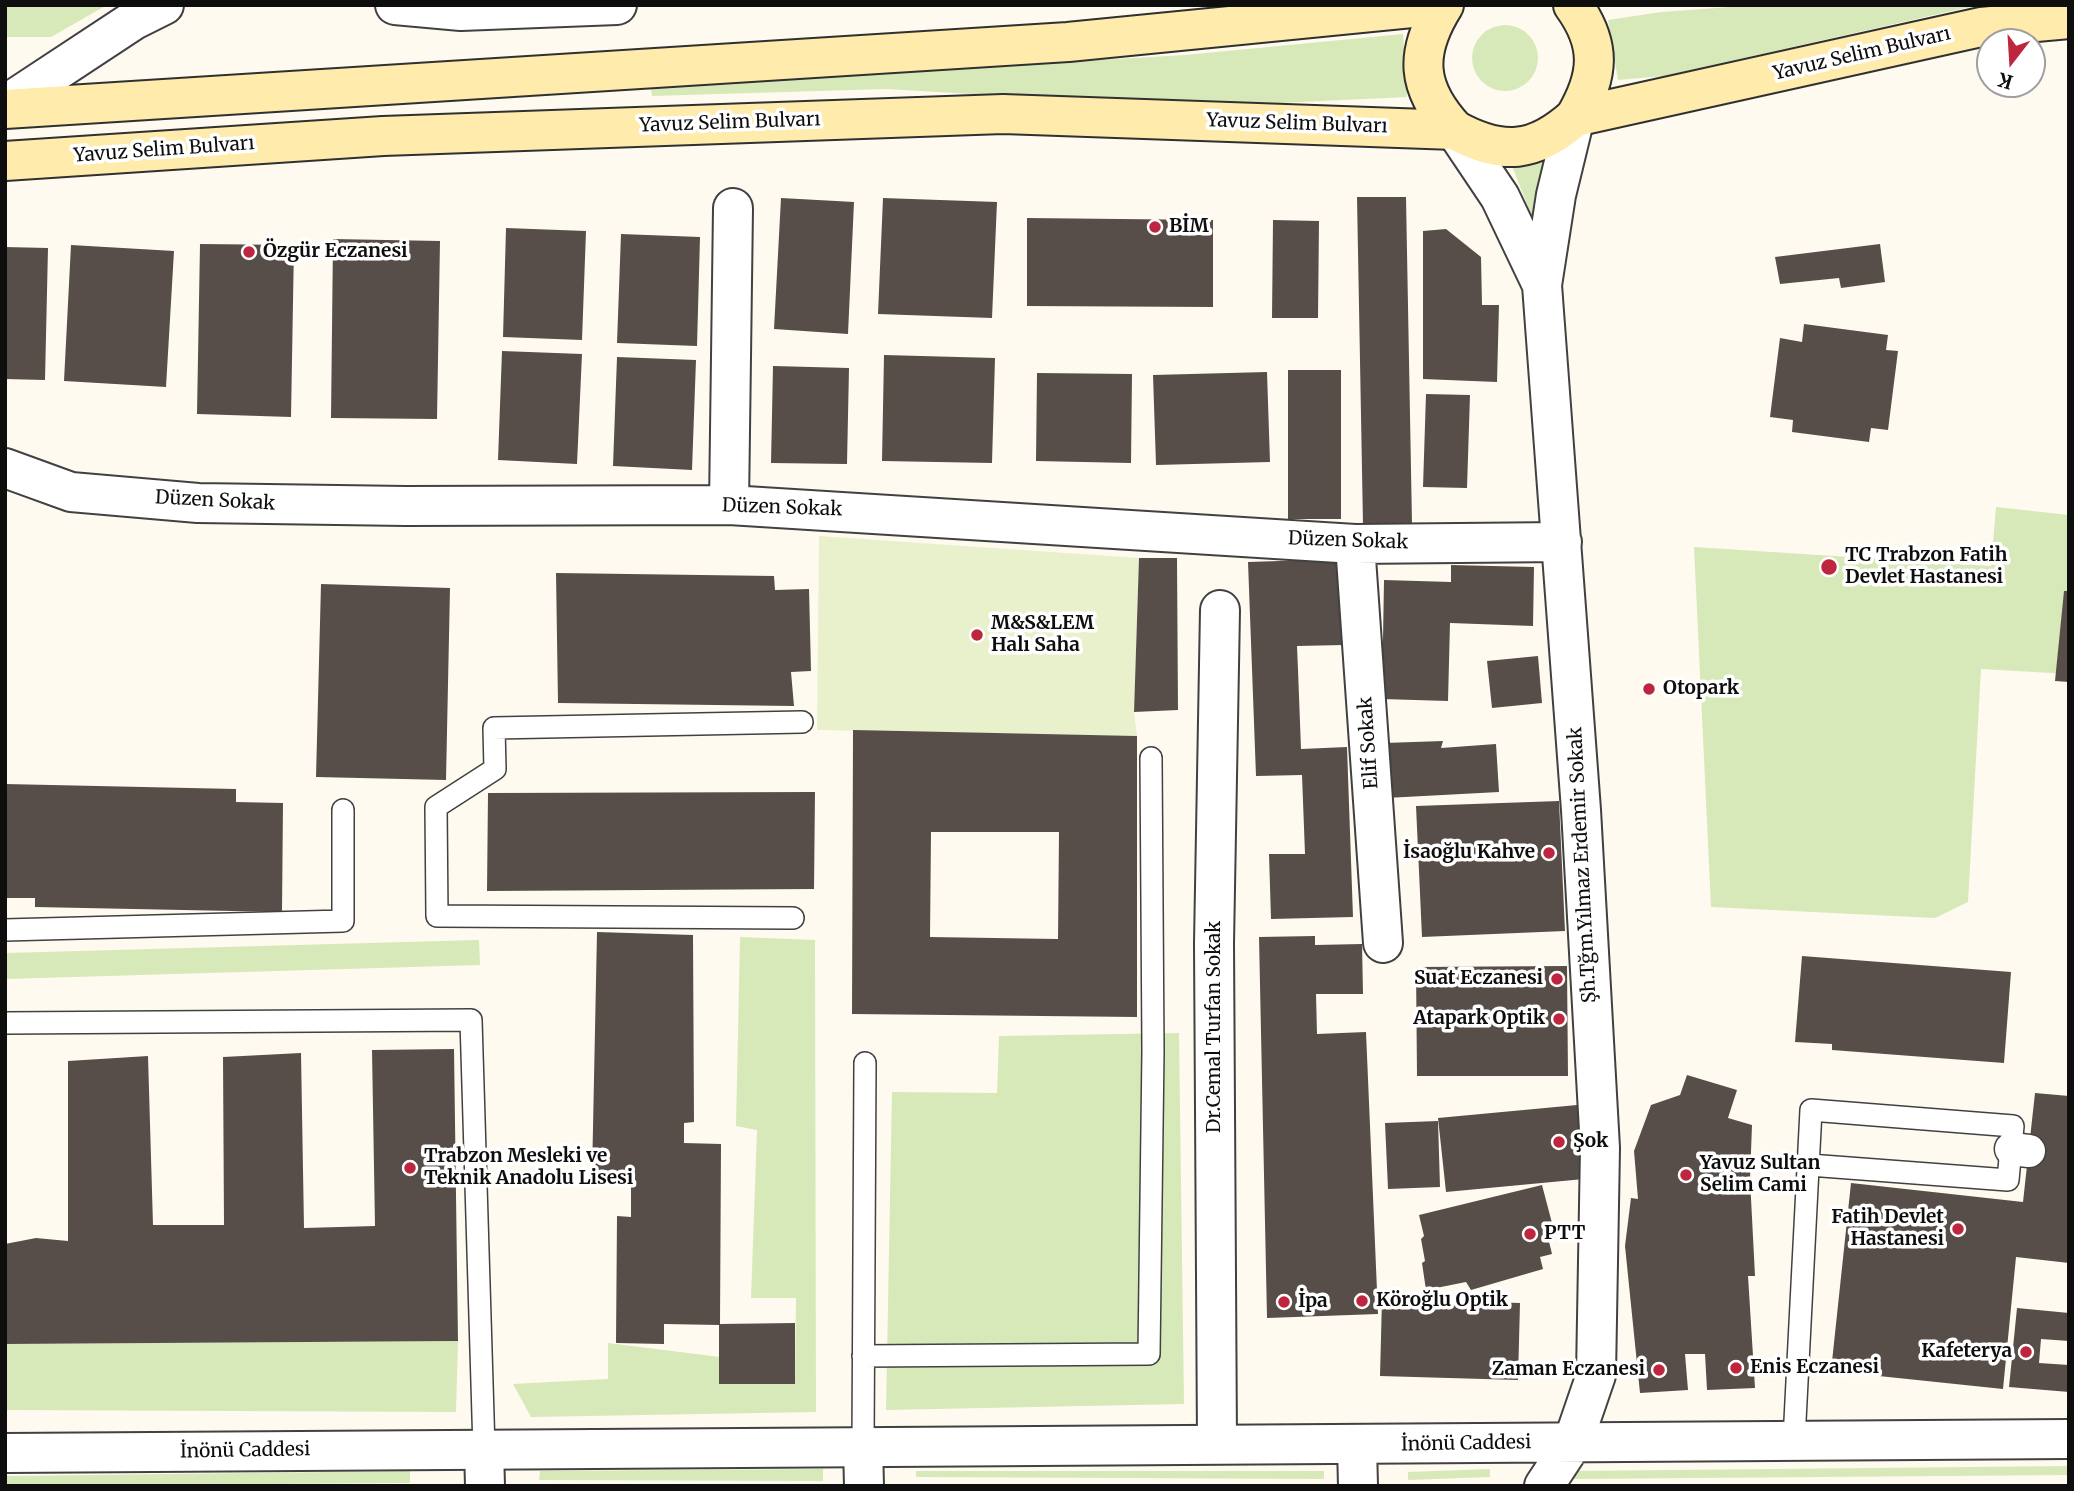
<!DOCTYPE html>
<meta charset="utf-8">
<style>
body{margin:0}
#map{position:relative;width:2074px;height:1491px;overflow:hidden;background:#fffaef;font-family:Merriweather,serif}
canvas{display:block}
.frame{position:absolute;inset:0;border:7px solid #0e0e0e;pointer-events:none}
.north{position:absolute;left:1976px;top:28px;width:70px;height:70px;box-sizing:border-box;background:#fff;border:2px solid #9f9f9f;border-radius:50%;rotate:197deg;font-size:19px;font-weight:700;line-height:28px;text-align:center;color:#0e0e0e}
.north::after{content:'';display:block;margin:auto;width:24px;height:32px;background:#be2640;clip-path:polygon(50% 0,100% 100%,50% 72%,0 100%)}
</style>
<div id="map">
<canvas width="2074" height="1491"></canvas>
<div class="frame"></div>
<div class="north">K</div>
</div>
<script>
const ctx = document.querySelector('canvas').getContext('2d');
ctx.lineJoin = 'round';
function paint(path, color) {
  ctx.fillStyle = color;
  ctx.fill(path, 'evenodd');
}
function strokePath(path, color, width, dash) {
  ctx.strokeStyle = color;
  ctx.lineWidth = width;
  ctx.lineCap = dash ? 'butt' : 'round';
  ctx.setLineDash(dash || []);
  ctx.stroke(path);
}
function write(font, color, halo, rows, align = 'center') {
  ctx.font = font + ' Merriweather,serif';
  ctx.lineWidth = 7;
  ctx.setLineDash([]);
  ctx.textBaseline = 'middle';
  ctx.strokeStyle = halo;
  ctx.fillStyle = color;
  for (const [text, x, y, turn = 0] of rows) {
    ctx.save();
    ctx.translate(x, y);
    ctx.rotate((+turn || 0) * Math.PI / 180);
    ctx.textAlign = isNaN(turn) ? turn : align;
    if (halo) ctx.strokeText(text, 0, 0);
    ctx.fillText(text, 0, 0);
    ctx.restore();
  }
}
paint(new Path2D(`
 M5,5H107L51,37H5Z
 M1758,5H1991L1965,8L1664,76L1618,80L1608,20L1661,12Z
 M1472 58a33 33 0 1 1 66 0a33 33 0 1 1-66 0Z
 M1403,34L1407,97L1194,107L886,89L652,96L651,86L1185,55Z
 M1547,148L1536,228L1511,163Z
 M1996,507L2069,515V591H2065L2069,674L1981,669L1968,902L1935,918L1711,907L1694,547L1991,566Z
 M740,937L815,940L816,1412L531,1417L513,1384L608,1379V1343L720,1357V1384L795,1383L796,1298H751L757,1130L736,1126Z
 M479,940L480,965L5,979V953Z
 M1179,1033L1184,1404L886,1410L892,1092L997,1093L999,1036Z
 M458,1341L456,1412L5,1410V1344Z
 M2069,1466V1475L1574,1479V1471Z
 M823,1469V1481L539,1480L540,1471Z
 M1490,1469V1477L1408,1480V1472Z
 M410,1471V1483L5,1486V1476Z
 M916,1471H1324V1479L916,1477Z`), '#d8e9b9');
paint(new Path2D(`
 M819,536L1139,558L1134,712L1137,736L817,730Z`), '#e8f1cb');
paint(new Path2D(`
 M1357,197H1406L1412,524L1363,525Z
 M781,198L854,202L848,334L774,329Z
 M883,198L997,202L992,318L878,314Z
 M1027,218L1213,220V307L1027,306Z
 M1273,220L1319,221L1318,318H1272Z
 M506,228L586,231L582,340L503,337Z
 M1446,229L1481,257L1482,305H1499L1497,382L1423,379V231Z
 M621,234L700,237L697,346L617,343Z
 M333,239L440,241L437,419L331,418Z
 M200,244L294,245L291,417L197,414Z
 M1880,244L1885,282L1841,288L1839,278L1780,284L1775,257Z
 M71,245L174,251L166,387L64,381Z
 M5,247L48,248L45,380L5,379Z
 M1804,324L1888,335L1886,350L1898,351L1888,430L1871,428L1869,442L1792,432L1793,420L1770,417L1780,338L1802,342Z
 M502,351L582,354L577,464L498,460Z
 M884,355L995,358L992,463L882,461Z
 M617,357L696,360L692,470L613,466Z
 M773,366L849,368L847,464L771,463Z
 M1288,370H1341V519H1288Z
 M1267,372L1270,462L1156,465L1153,375Z
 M1037,373L1132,374L1131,463L1036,461Z
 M1426,394L1470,395L1467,488L1423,487Z
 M1139,558H1177L1178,710L1134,712Z
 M1342,559L1344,645L1297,646L1298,670L1301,749L1347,747L1353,917L1271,919L1269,854H1305L1302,775L1256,776L1248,562Z
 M1451,565L1534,567L1533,626L1450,623L1448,701L1382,699L1384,580L1451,582Z
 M556,573L774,576L775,590L809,589L811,671L791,672L794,706L558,703Z
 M321,584L450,588L446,780L316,777Z
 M2064,591H2069V682L2055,681Z
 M1538,656L1542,703L1492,708L1487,661Z
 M853,730L1137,736V1017L852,1014ZM931,832H1059L1058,939L930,937Z
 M1443,741L1441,748L1496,744L1499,792L1386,798L1384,743Z
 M5,784L236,789V802L283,803L282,912L35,907V898H5Z
 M815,792L814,889L487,891L488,793Z
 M1559,801L1565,931L1422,937L1416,806Z
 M597,932L693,935L694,1122L684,1123V1143L721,1144L720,1324L795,1323V1384H719V1325L664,1324V1344L616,1343L617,1216L631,1217V1176H592Z
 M1315,936V945L1362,944L1363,994H1316L1317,1034L1366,1032L1378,1314L1267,1318L1259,937Z
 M1802,956L2011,972L2004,1063L1832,1050V1044L1795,1042Z
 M1567,966L1568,1076H1417L1416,967Z
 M454,1049L458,1341L5,1344V1244L36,1238L68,1241V1061L148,1056L153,1225H224L223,1057L301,1053L304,1228L375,1226L372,1050Z
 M1687,1075L1737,1090L1728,1118L1752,1125L1750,1179L1755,1276H1748L1755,1388L1707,1390L1705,1354H1685L1688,1390L1640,1393L1625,1246L1631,1198L1638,1199L1634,1151L1651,1105L1680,1095Z
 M2035,1093L2069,1096V1263L2016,1257L2003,1389L1831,1371L1851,1183L2023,1202Z
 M1577,1105L1584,1179L1446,1192L1438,1118Z
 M1438,1121L1440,1187L1388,1189L1385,1123Z
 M1542,1185L1552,1223L1545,1225L1552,1254L1540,1257L1543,1269L1471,1290L1466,1282L1426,1290L1422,1263L1425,1261L1421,1239L1424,1236L1419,1215Z
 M1382,1299L1520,1303L1518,1380L1380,1376Z
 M2017,1308L2069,1313V1341L2041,1339L2039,1363L2069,1365V1392L2009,1387Z`), '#574e4a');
const service = new Path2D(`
 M793,918L437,916L436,807L495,769L494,728L802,722
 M5,930L343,921V810
 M5,1023L471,1020L484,1449
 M863,1356L1149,1354L1153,1051L1151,758
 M1794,1440L1811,1110L2013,1126L2008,1180L1809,1165
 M863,1446L865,1063`);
const pedestrian = new Path2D(`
 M2011,1149L2029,1151`);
const minor = new Path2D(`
 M395,5L461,11L617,5
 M5,105L134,20L164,5
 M1455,130L1500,197L1542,285
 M5,468L71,492L198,503L406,506L729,505L1355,544L1562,542
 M729,505L733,208
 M1355,544L1383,943
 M1573,1442L1596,1375L1600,1148L1581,810L1542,285L1556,195L1575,117
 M1217,1443L1214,943L1220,610
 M863,1446L864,1486
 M484,1449L485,1486`);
const tertiary = new Path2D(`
 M1357,1446L1358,1486
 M5,1453L2069,1439
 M1544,1486L1573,1442`);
const secondary = new Path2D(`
 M1444,5C1414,53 1416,88 1455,130
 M1573,5C1602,45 1599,76 1575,117
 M5,109L1068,42L1442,5
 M5,161L383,136L1003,114L1455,130C1502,156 1535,153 1575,117L1981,27L2069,19`);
strokePath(service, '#414141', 24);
strokePath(pedestrian, '#414141', 35);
strokePath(minor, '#414141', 42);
strokePath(tertiary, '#414141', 42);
strokePath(secondary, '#303030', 42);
strokePath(service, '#fff', 21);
strokePath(pedestrian, '#fff', 32);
strokePath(minor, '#fff', 38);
strokePath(tertiary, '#fff', 38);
strokePath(secondary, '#ffebab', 38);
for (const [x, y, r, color] of [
 [1155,227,7,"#be2640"],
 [249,252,7,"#be2640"],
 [1829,567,9,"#be2640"],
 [977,635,7,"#be2640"],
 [1649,689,7,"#be2640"],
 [1549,853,7,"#be2640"],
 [1557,979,7,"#be2640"],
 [1559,1019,7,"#be2640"],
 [1559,1142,7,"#be2640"],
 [410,1168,7,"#be2640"],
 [1686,1175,7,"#be2640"],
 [1958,1229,7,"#be2640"],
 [1530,1234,7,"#be2640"],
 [1362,1301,7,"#be2640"],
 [1284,1302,7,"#be2640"],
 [2026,1352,7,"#be2640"],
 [1736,1368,7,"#be2640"],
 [1659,1370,7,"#be2640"]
]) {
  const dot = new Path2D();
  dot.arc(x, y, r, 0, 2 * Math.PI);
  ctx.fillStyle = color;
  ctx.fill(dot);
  strokePath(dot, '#fff', 2.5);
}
write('19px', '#0e0e0e', '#fff', [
 ["Yavuz Selim Bulvarı",1862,54,-13],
 ["Yavuz Selim Bulvarı",730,123,-2],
 ["Yavuz Selim Bulvarı",1297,124,2],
 ["Yavuz Selim Bulvarı",164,150,-4],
 ["Düzen Sokak",215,501,3],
 ["Düzen Sokak",782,508,2],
 ["Düzen Sokak",1348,541,2],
 ["Elif Sokak",1369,743,-94],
 ["Şh.Tğm.Yılmaz Erdemir Sokak",1583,865,-93],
 ["Dr.Cemal Turfan Sokak",1215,1027,-90],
 ["İnönü Caddesi",1466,1444,-1],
 ["İnönü Caddesi",245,1451,-1]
]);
write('bold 19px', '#0e0e0e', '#fff', [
 ["BİM",1169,227],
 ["Özgür Eczanesi",263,252],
 ["TC Trabzon Fatih",1845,556],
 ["Devlet Hastanesi",1845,578],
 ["M&S&LEM",991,624],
 ["Halı Saha",991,646],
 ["Otopark",1663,689],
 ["İsaoğlu Kahve",1535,853,"right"],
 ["Suat Eczanesi",1543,979,"right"],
 ["Atapark Optik",1545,1019,"right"],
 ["Şok",1573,1142],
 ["Trabzon Mesleki ve",424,1157],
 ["Teknik Anadolu Lisesi",424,1179],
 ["Yavuz Sultan",1700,1164],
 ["Selim Cami",1700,1186],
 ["Fatih Devlet",1944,1218,"right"],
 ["Hastanesi",1944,1240,"right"],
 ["PTT",1544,1234],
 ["Köroğlu Optik",1376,1301],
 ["İpa",1298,1302],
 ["Kafeterya",2012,1352,"right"],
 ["Enis Eczanesi",1750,1368],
 ["Zaman Eczanesi",1645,1370,"right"]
], 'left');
</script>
